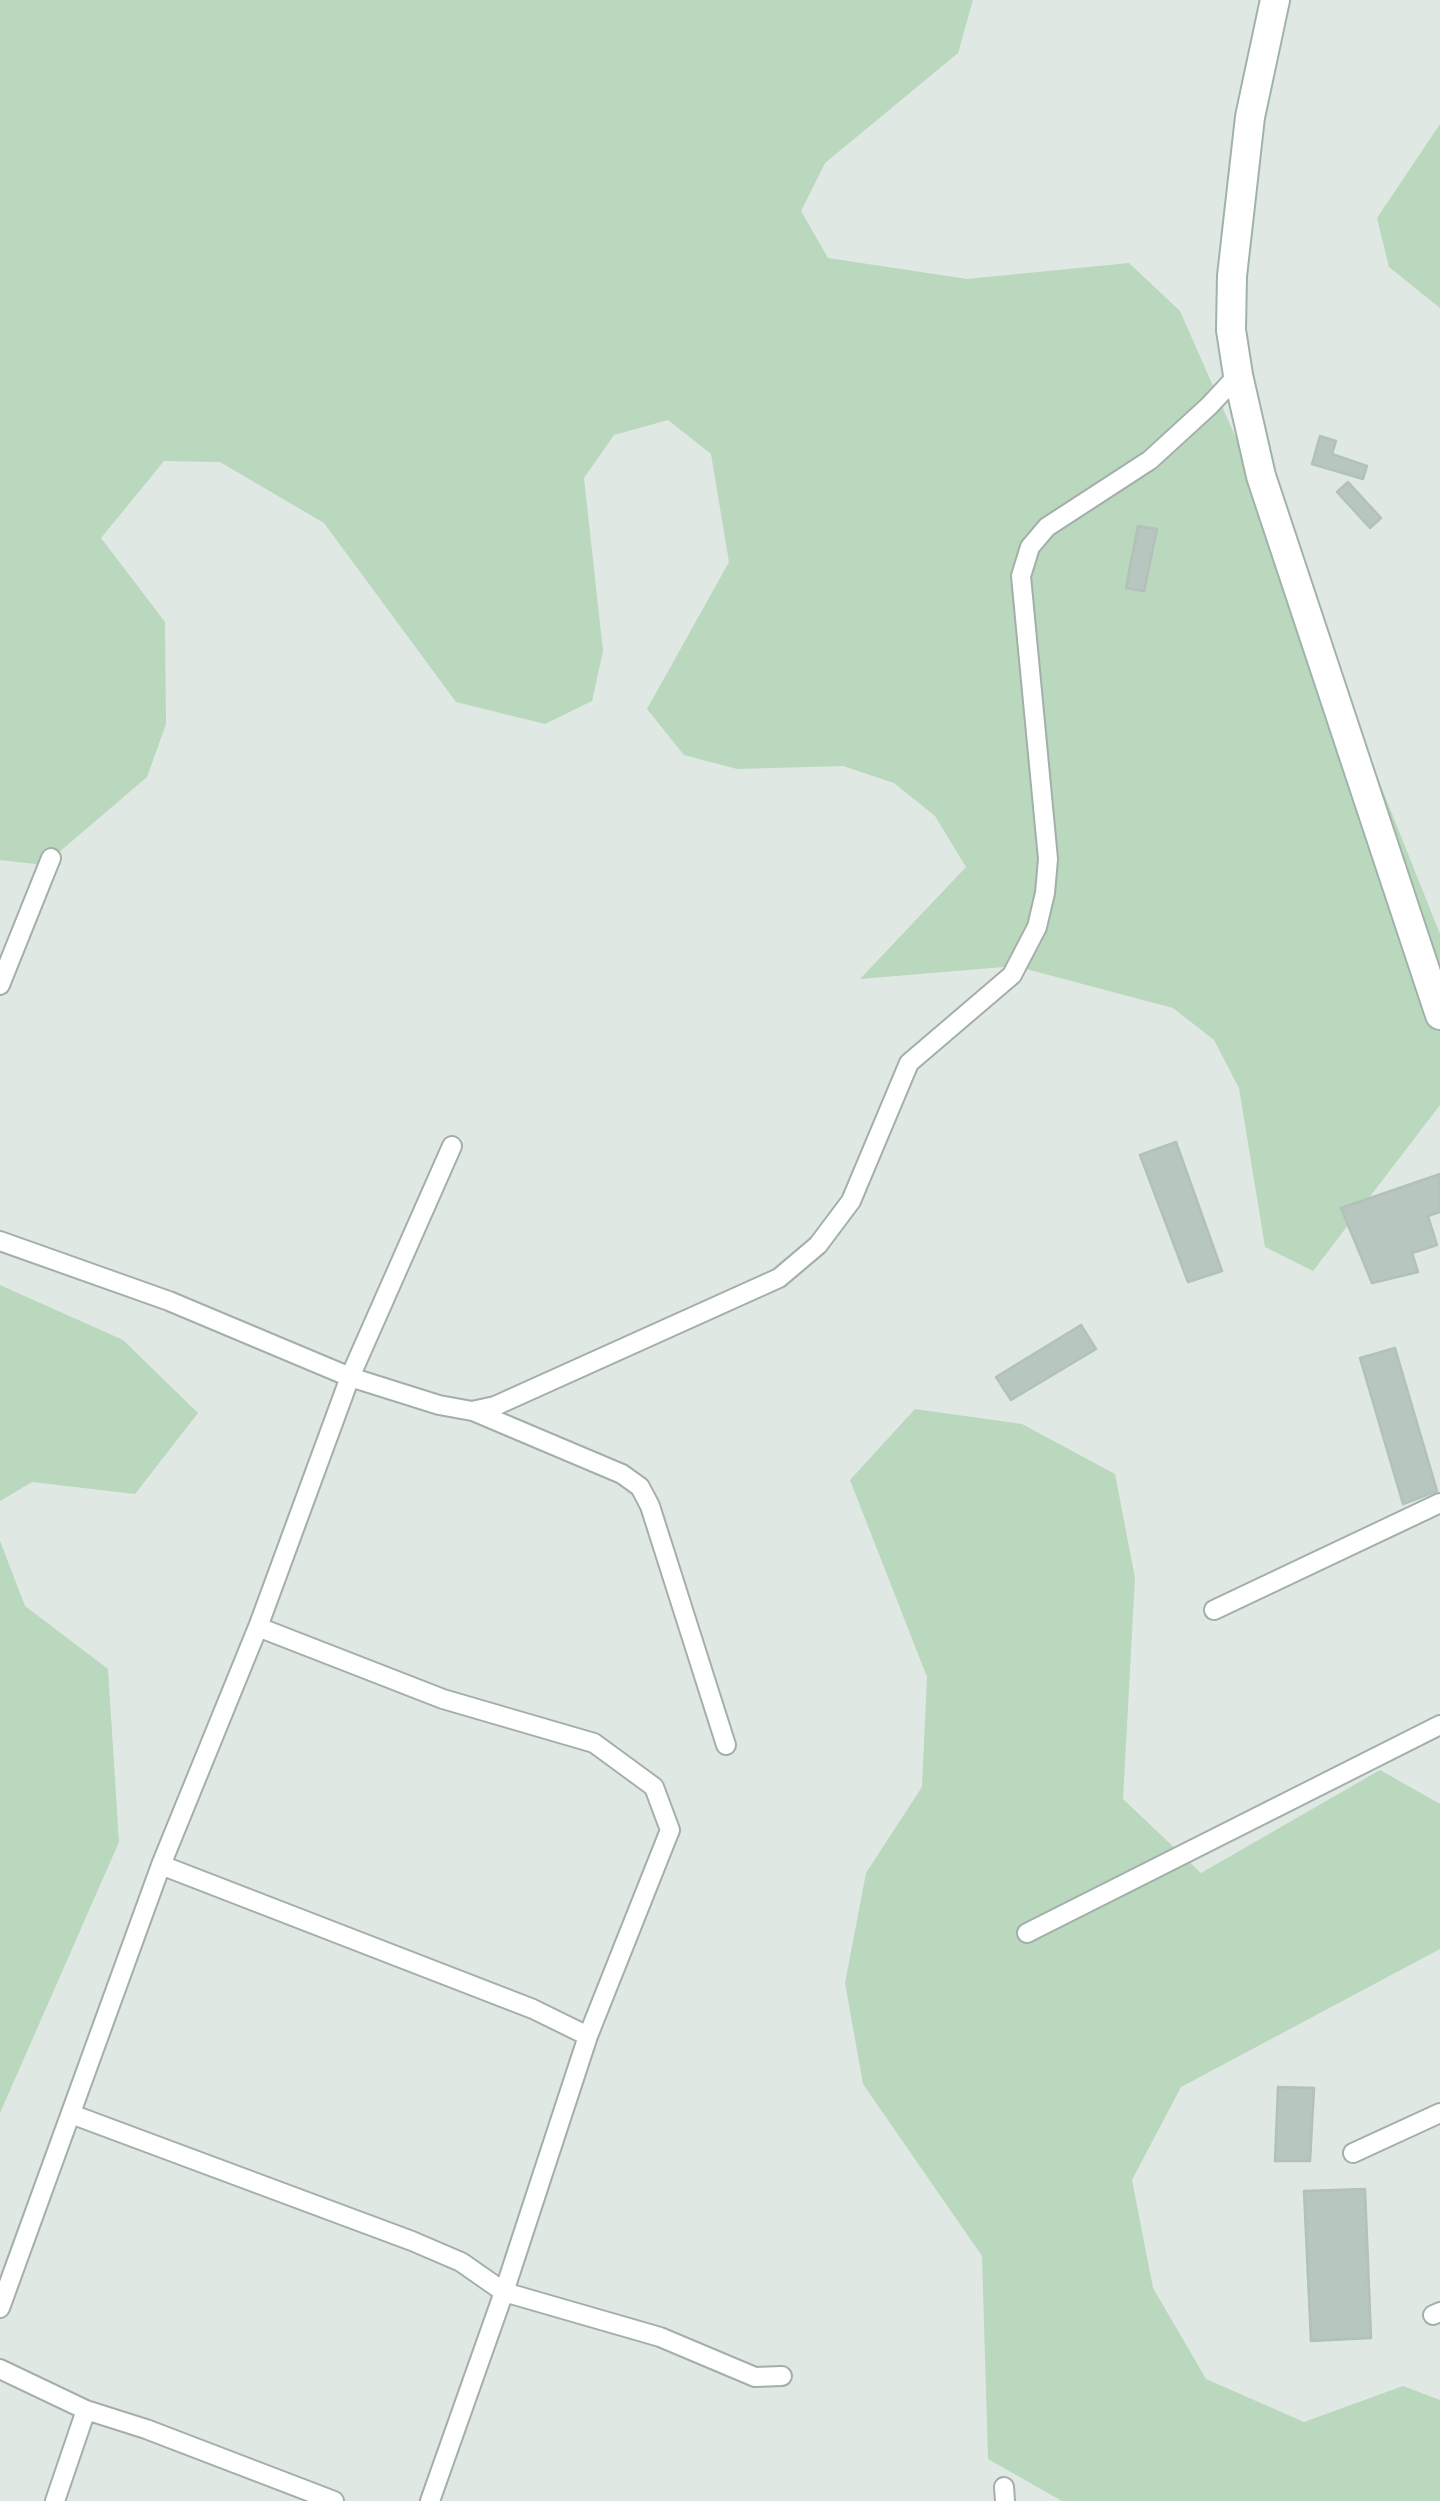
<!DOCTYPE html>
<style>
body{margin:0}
canvas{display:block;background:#dfe8e3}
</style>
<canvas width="1440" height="2501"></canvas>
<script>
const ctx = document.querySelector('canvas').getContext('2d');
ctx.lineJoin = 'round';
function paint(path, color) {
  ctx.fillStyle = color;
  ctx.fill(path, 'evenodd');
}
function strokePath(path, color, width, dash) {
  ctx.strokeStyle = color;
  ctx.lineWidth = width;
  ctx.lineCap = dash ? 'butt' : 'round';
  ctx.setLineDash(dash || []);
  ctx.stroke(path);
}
paint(new Path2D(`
 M0,0H973L958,53L825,163L801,211L828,258L967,279L1129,263L1180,311L1302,588L1440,934V1105L1313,1271L1265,1247L1239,1088L1214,1040L1173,1008L1015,966L860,979L966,867L935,816L894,783L843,766L737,769L684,755L647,709L729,562L711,454L668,420L614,435L584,478L603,651L592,701L545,724L456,702L324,523L220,462L164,461L101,538L165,622L166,724L147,777L44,865L0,860Z
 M1440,124V308L1389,267L1377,218Z
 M0,1285L123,1340L198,1413L135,1494L32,1482L0,1501Z
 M915,1409L1022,1424L1115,1474L1135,1578L1123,1799L1201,1873L1380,1770L1440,1804V1949L1181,2087L1132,2180L1153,2288L1206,2379L1304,2422L1403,2386L1440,2400V2501H1062L988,2459L982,2256L863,2084L845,1983L866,1873L922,1787L927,1677L850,1480Z
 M0,1541L25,1606L108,1669L119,1842L0,2113Z`), '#b9d8bd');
const building = new Path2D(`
 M1320,436L1336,441L1332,454L1367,466L1363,479L1312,464Z
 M1348,482L1381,518L1370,528L1337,492Z
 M1138,526L1157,529L1144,591L1126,588Z
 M1176,1142L1222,1271L1188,1282L1140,1155Z
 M1440,1174V1212L1428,1216L1437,1245L1412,1253L1418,1272L1372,1283L1341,1208Z
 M1081,1325L1096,1349L1011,1400L996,1377Z
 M1395,1348L1437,1491L1403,1504L1360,1358Z
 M1278,2087L1314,2088L1310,2161H1275Z
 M1365,2189L1371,2338L1311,2341L1304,2191Z`);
paint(building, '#b7c6be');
strokePath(building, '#b2c1b9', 2.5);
const minor = new Path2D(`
 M0,985L51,858
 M0,1241L169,1301L350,1377L439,1405L472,1411L495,1406L779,1278L818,1245L851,1201L909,1063L1012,975L1037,927L1045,893L1048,859L1021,576L1030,547L1047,527L1150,460L1209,406L1238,375
 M473,1411L622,1474L640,1487L650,1506L726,1745
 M1214,1610L1440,1503
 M258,1627L443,1699L594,1743L654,1787L670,1830L588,2036L504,2292L430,2501
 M161,1865L533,2009L588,2036
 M1027,1933L1440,1725
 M71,2114L412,2241L461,2262L504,2292L660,2337L755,2377L782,2376
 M1353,2153L1440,2113
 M0,2308L161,1865L258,1627L350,1377L452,1146
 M1433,2315L1440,2312
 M0,2369L86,2410L146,2429L334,2501
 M1004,2487L1005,2501
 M55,2501L86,2410`);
const secondary = new Path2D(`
 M1275,0L1250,117L1232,276L1231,330L1238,375L1261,476L1440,1015`);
strokePath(minor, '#a3afa9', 22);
strokePath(secondary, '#9fb3a9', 32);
strokePath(minor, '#fff', 18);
strokePath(secondary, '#fff', 28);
</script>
